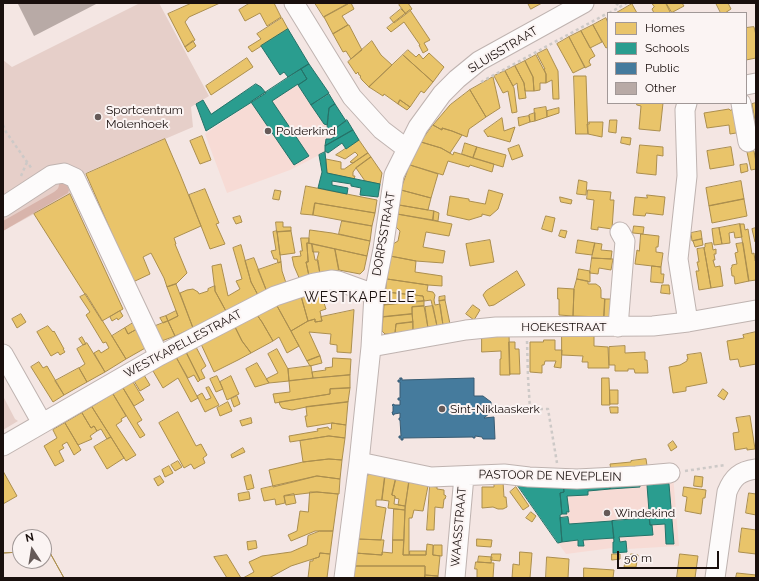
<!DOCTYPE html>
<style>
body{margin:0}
#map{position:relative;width:759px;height:581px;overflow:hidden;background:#f4e6e3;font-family:Raleway,sans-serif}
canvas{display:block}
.frame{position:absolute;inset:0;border:4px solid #190f0d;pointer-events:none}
.legend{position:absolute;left:607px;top:12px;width:140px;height:92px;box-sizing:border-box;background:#fbf4f3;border:1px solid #a19897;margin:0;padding:5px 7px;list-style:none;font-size:12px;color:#190f0d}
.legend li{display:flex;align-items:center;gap:8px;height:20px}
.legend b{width:20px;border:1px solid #a19897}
.north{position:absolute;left:12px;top:529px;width:40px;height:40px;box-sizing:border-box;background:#fbf4f3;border:1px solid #a19897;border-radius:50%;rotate:348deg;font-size:11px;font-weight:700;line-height:16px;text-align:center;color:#190f0d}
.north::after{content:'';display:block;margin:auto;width:14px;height:18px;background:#665a58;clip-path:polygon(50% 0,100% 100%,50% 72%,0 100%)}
.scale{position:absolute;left:617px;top:551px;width:102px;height:18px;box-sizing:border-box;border:2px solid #190f0d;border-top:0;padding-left:5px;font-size:12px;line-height:14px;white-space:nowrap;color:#190f0d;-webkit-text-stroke:3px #fbf4f3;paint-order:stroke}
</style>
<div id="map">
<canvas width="759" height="581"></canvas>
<div class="frame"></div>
<ul class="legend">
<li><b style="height:11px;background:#e9c46a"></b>Homes</li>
<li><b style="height:11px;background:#2a9d8f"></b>Schools</li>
<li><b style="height:11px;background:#457b9d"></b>Public</li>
<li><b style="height:11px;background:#b8aaa6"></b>Other</li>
</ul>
<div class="north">N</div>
<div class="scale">50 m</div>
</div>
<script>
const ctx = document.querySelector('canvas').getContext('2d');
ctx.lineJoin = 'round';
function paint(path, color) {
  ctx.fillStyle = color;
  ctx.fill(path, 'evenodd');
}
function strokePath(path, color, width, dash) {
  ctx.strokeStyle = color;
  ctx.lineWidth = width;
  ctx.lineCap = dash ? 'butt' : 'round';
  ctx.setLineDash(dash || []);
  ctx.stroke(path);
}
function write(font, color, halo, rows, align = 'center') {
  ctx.font = font + ' Raleway,sans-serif';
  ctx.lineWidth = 4;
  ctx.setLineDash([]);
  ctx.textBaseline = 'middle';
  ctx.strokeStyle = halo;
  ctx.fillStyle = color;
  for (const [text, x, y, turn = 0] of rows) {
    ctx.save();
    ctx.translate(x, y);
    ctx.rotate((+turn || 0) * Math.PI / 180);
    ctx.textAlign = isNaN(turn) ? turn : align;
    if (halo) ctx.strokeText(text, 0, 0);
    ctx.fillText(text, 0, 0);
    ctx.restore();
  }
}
paint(new Path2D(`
 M301,69L311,104L329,94L335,104L329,108L325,146V152L290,170L227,193L205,134Z
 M673,475L679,546L627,549V552L613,553L612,548L566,554L516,483Z`), '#f7dbd5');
paint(new Path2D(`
 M140,3H159L209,96L191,107L193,127L76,177L74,192L3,231V60L12,67Z
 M3,396L15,419L18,421L3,430Z`), '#e6cfc9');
paint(new Path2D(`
 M65,180L69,190L68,193L3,231V221L54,192C58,189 59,188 59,183Z`), '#d8b4ab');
const homes = new Path2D(`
 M192,3H220L189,17L185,22L195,40L185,47L168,14Z
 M250,3H274L281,17L267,26L260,13L245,21L239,10Z
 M315,3H347L348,4L324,17Z
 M349,3H351L354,9L342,16L348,25L333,34L324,17Z
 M401,3H408L412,9L406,14L399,5Z
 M528,3H542L531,9Z
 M652,3H666L672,13H654L652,9L654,7Z
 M666,3H682L684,6L671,13Z
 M716,3H728L731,9L725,13H721Z
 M632,4L637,13H616Z
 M401,9L406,14L394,23L390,18Z
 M410,10L430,40L424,43L428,50L423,53L419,45H420L404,22L391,32L387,28Z
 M282,18L288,29L252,52L248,47L261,39L257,34Z
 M606,18L608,23V47L606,48L593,25Z
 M348,25H349L362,50L351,59L346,51L343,52L333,34Z
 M593,25L602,42L590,48L581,31Z
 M754,27L756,35V58L746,60V28Z
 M581,31L595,56L590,59L589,62L591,65L585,68L569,37Z
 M569,37L585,67L573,73L557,44Z
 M193,41L196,46L188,52L185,47Z
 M372,41L381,55L392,65L369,87L362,80L360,77L361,76L359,75L358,72L356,74L348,62Z
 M547,49L558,71L559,99H553L552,80L546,83V74L544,69H545L537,54Z
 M408,50L416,57L419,54L423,59L429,53L444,67L433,82L403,55Z
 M403,55L433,82L424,93L421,91L410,107L400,100L398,104L384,94L383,96L369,87Z
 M536,55L546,74V83H540V90L534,91L533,77L525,61Z
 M247,58L253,67L211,95L206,86Z
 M525,61L533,77L534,91H525L524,83L515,66Z
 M515,66L524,83L526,98L519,99L517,83L513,86L505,71Z
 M505,71L514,88L517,112L512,113L508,91L503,93L494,76Z
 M574,76H586L588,134H576Z
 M493,77L500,108L486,117L470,90Z
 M470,90L486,117L469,129L467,137L452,131L442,128V130L433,125L450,105Z
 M400,100L410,107L407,110L398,104Z
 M637,103H663L660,131L639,129L641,106L637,105Z
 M756,103V126L752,104Z
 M546,107L547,117L535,121L534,109Z
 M559,108V113L547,117V111Z
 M738,108L742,132L730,134L729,125L707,128L704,113L729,109L730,110Z
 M535,113V121L530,122L529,115Z
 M529,116L530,122L519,126L518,118Z
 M502,118L504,131L515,127L510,142L489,136L488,137L484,131Z
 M610,120H617L616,133L609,132Z
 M589,122H603L602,137L588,134L587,124H589Z
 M433,125L442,130V128L452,131L462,135L450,153L441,148L421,142Z
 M202,136L211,160L200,164L190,141Z
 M622,137L631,138L630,145L621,143Z
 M165,139L180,174L201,226L174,238L176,244H175L187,273L176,284L167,287L164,278L151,253L143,257L150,274L133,282L86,174Z
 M359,140L368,153L353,163L350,162L358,155L355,152L345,159L336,155Z
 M421,142L441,148L453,155L454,152L494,164L492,172L470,165L469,167L448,161L443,175L410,165Z
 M465,143L477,147L473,158L462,154Z
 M519,145L523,156L512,160L508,149Z
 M640,145L663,147V156L657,155L656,175L637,173Z
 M477,147L506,155L503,167L473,158Z
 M731,147L734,165L710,169L707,151Z
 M754,151L756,162V169L751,170L747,152Z
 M368,153L371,157L356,168L353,172V176H355L354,179L327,173L326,159L341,162V169H344Z
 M371,157L382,173L380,184L365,181L356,168Z
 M747,164L748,171L741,173L740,165Z
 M410,165L438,174L431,198L401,190Z
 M579,180L587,182L586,195L577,194Z
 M741,181L744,199L709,206L706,188Z
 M306,186L377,200L375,213L315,203L313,215L301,214Z
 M205,189L219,223L216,224L225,244L210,249L189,195Z
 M275,190L281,191L279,200L273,199Z
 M401,190L431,198L428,210L399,205Z
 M489,190L503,194L498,209L490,216L482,214V216L469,220L447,215L450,196L469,199V201L485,204Z
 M588,190L611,192L610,200H614L612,229L598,227V230L591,229L594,200L587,199Z
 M70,194L123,309L102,321L34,214Z
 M647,195L665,197L663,215L646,213L645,216L633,215L635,197L647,198Z
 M560,197L572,200L571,204L561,202Z
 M744,199L747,216L712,223L709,206Z
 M315,203L375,213L372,226L313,215Z
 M399,205L434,211L433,220L397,214Z
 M434,211L439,213L438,221L433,220Z
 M397,214L452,224L449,236L426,232L423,247L445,251L443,263L416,261L390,256L393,244L398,241L400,231L395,226Z
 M240,216L242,222L236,224L233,218Z
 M546,216L555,218L552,232L542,229Z
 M342,221L372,226L370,241L339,234Z
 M276,222H283V227H291V231L277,232Z
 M740,224H744L745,230L748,229L752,254L754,253L755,261L756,260V280L749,281Z
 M740,224L742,237L735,238L734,232L729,233L730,243L722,244L719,228Z
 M634,226L644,227L643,234L633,233Z
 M719,228L722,244L714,245L712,229Z
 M756,228V242H755L752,229Z
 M310,230L332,233L370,241L367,256L309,243Z
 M561,230L567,231L565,238L559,236Z
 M277,231L281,262L278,263L277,259H274L271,251L276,250L273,232Z
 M291,231L295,253L280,255L277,232Z
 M701,231L702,239L692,241L691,233Z
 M641,234L659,236L658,247H656V252L663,253L661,267L635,264L637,250L639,251Z
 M301,238H309V243H307L308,262H306L309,276L300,280L294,266L292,257L301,256L300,251H302Z
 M702,239L703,245L695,247L693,241Z
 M490,240L494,262L470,266L466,244Z
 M578,240L595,243L592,255L576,253Z
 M307,243L312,244L315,260H318L320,274L309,276L306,262H308Z
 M595,243L602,244L601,250L612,251L611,259L592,258Z
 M712,243L713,250L716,249V254H714L715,260H713L715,267L720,266L723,286L711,288L704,248L705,247V244Z
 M743,243L749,281L735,284L734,276H732L731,268L732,267V265L737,264L735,253L738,252L736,244Z
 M312,244L335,249L339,270L320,274L317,259L319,252H313Z
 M241,245L251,282L259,297L227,313L215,291L212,266L221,264L228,296L240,289L236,281L242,279L233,248Z
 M704,248L711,288L699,290L696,271H699L697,262H699L697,249Z
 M335,249L367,256L364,270L360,274L339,270Z
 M390,256L416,261L415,272L442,276V286L428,285L387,279Z
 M254,258L267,292L259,297L251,282L245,261Z
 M592,258L613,259L611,270L599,268L598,274L590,273Z
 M281,262L282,271L287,286L267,292L258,270Z
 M652,266L661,267V274H664L663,283L651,282Z
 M579,269L590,271V282L577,279Z
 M517,271L525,285L494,305L489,306L483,295L486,291Z
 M387,279L428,285L427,291L433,292L435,295L434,300L435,305L440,304L443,325L437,326L431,300L424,301L423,296L386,292Z
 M577,279L588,281V284H596L600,287L601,290V298L605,299L604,317L573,316L574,289Z
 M176,284L193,328L175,336L168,321L178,316L167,287Z
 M662,285H669L670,294L661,293Z
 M215,286V291L227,313L193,328L180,293L187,290L193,289L198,292L199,294L208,291V289Z
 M558,288L574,289L573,316L559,315V299H558Z
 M320,291L326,309L320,311L322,321L315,322V319L308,321L301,296Z
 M386,292L423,296L424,301L384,305Z
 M86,294L126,359L105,372L94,353L99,350L101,353L109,348L106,342L103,343L86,315L90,312L80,297Z
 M301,296L308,321L291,331L276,304Z
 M445,296V300L439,301V297Z
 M605,299H616L614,318L604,317Z
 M445,300L450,324L443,325L439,301Z
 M424,301V306L412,307V314L383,317L384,305Z
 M276,304L299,346L287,353L279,337L273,341L262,322L257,315Z
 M473,305L480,310L474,320L466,314Z
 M424,306L428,328L413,331L412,307Z
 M433,306L437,326L428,328L425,307Z
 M354,310L351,353L337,352V345L330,344L331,334L309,332L320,356L307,361L291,331L308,321L315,319V322L322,321L321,317Z
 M120,311L123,316L118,320L117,318L112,321L110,317Z
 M176,311L178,316L168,321L166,316Z
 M21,314L26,322L17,328L12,319Z
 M412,314L413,322L396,324L395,333L385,334L382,331L383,317Z
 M257,315L262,322L273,341L251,353L242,341L235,327Z
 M166,316L168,321L163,323L160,318Z
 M168,321L175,336L159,342L153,327Z
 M413,322V331L395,333L396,324Z
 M133,323L137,329L128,334L125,328Z
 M48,326L53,332L54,331L64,349H63L65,352L60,355L58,352L51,356L37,332Z
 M235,327L242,341L251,353L238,360L214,372L201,344Z
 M125,328L128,334L137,329L147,347L126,359L112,336Z
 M756,332V364L740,367L738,359L730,360L727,341L744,338L743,335Z
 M482,334H509L510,375H500V359H501V351L482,352Z
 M562,335L594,336V346L608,347L609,368H588V362H582L583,356L562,355Z
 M82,337L86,344L83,345L79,339Z
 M544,340H555V350H562L561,368L554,367L556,361H545L544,365H542V373L530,372V342H543Z
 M509,342H515V349H519L520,374H510Z
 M87,343L105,372L87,382L79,368L85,364L77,349Z
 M625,346V353L645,352V360H647L648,373H635L634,369H628V371H615V365H609V347Z
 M196,347L206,366L201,370L205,378L200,380L186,352Z
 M277,349L288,369L289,381L269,383L266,379L278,373L268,354Z
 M186,352L200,380L198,382L194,375L188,378L176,357Z
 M701,353L707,383L686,387V391L673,393L669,367L680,365L687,361V359H688L687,355Z
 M320,356L322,363L310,366L307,361Z
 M176,357L198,398L191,402L178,378L163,388L153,371Z
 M333,358L351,359L350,375L313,378L312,372L326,370L325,368L332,367Z
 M39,362L43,368L47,366L64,395L53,402L31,367Z
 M257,363L269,383L255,387L246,369Z
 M311,366L313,378L289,381L288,369Z
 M79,368L87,382L64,395L55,381Z
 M144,375L150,385L140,391L134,381Z
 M350,375V388L330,389V394L275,403L273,394L290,392L289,381Z
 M217,376L223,389L216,392L210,379Z
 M231,376L239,394L227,400L220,382Z
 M602,378H609L610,405H602Z
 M133,382L144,400L134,406L123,388Z
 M209,387L219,405L205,412L197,396L202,393L206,400L211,398L206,388Z
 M123,388L142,420L137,423L145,435L140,438L113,394Z
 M350,388L348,402L306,407L292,410L282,408L280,405L279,402L330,394V389Z
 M723,389L728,393L724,400L718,396Z
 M610,390H618V404H610Z
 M113,394L126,416L121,419L122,421L116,425L136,455L126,461L92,407Z
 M237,396L240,404L234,407L231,399Z
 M228,402L232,411L220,416L217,408Z
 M348,402L346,425L332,423L307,427L305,416H307L306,407Z
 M92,407L111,437L107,439L101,429L97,431L94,426L91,428L82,413Z
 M610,407H618V413H611Z
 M178,412L196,446L201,444L207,455L203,458L205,463L194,469L191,464L184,468L159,423Z
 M82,413L91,428L94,426L97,431L90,436L92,439L78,445L65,423Z
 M750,416L755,449L747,450V448L735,450L733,433L739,432L736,418Z
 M251,418L252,423L242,426L240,421Z
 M65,423L81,450L74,455L67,442L62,445L64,448L59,451L64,461L55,466L44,446L57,438L53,430Z
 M332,423L346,425L345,438L329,436L290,442L289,436L318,431L317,429L328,427L329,429H331Z
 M329,436L345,438L342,460L329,459L303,462L300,441Z
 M111,437L124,458L107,469L94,447Z
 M673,441L677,447L671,451L668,445Z
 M243,448L245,452L232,458L231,455Z
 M329,459L342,460L340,479L317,476L273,487L269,470L303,462Z
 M646,459L648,472L611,470L610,464L631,462V461Z
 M178,461L182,467L175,471L171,465Z
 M169,466L173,473L165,477L162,470Z
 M3,471L17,496L3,504Z
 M370,474L385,476L382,500H376V506L386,508L381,540L357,539L366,477Z
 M251,475L254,488L247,490L244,477Z
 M160,476L164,482L158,486L154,479Z
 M317,476L340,479L339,494L317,492L284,496L285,503L276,505L275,499L264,501L261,489Z
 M385,476L396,478L392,495L395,496L394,504L405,506V510L388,508L389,501L382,500Z
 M695,476L703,477L702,487L694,486Z
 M396,478L409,482L405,506L398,505L399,499L395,498V496L392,495Z
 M409,482L428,486L423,511L414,510L412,518H409V555H403L405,510Z
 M503,482L504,497H506L507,507L503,509H498L493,507L482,508V487H494V483Z
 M430,486L437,487V489L444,490V495H445L446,496L445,499H444L443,508L435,507L434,530H427Z
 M516,487L529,506L523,510L510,492Z
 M684,487L706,490L705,498H703L701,514L685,511L687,497L683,496Z
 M249,492L250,499L239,501L238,494Z
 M310,492H317L338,494L333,531H315L291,541L288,535L297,531L300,511L308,512Z
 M749,493L756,494V515L746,513Z
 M294,494L296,503L286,505L284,496Z
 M394,509L405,510L404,540H393Z
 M531,512L536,516L532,522L526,518Z
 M742,528L756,530V554L739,552Z
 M320,531H333L330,554L320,553L319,557L291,566L269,578H243L254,572L249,562L262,556L291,552L307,545L308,536Z
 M357,539L384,540L382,555L355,553Z
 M477,539L492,540L491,547L477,546Z
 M393,540H404L403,555H426L427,544L433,545V555L440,556L438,576L425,575V566H353L355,553L382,555V552L392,553Z
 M256,541L257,548L248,550L247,542Z
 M434,545H442V556L433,555Z
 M44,551H49L64,578H3V553L20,552V561H44Z
 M44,551H49L64,578H3V553L20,552V561H44Z
 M410,551H426V555H410Z
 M520,552L532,553L530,578H512L513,564L519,565Z
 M320,553L330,554L327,578H308L310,561H313V559L319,557Z
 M492,554H501L500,561L491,560Z
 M612,554H620V559L612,560Z
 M631,554L638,555L636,567H624L625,562L627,563L628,558H630Z
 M680,554L698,556L695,578H677Z
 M227,555L241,578H227L214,557Z
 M479,556L492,557L491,563L478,562Z
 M547,557L569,559L568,578H546Z
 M476,562L494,563L493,578H477V569H475Z
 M353,566H425V578H352Z
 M584,568L614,570L613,578H584Z
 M737,573L756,575V578H736Z
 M425,575L438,576V578H425Z`);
paint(homes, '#e9c46a');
strokePath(homes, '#ab8e4e', 1);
const schools = new Path2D(`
 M288,29L309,64L288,77L284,72L280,75L261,46Z
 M309,64L329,93L311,105L298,85L307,79L301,69Z
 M301,69L307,79L298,85V84L272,101L309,156L294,165L251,102Z
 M256,84L261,87L266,93L206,131L196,104L203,100L211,114Z
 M329,94L335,104L329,108L327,125L324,124L311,105Z
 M335,104L346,121L333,130L327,129L329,108Z
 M347,120L353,130L325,146L326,139H331L334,137L330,132V129L333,130Z
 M353,130L359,140L346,149L342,143L328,153L325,151V146Z
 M325,152L327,173L380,184L378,197L360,195L361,188L351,186V184L332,181V185L348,188L347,194L318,188L322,172L319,155Z
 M640,480V487L610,489V482Z
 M610,482V489L588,491V495L567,496L569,512H566L567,514H562L560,493L564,492L563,483Z
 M516,483H563L564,492L560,493L562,514L560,515L562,542L558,543Z
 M669,484L674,544H666L665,524L650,525L647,485Z
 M568,517L569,524L612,521L614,538L583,540L584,546H578V540L562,542L560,518Z
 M649,518L650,525H652L653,535L619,537L620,542L626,541L627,552L613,553V542H614L612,521Z`);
paint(schools, '#2a9d8f');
strokePath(schools, '#257268', 1);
const public = new Path2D(`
 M400,378H402V380L474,378V396H483L491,402V412L484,418L494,417L495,439H483L482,437L475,436V438H473V437L403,438V440H401V438H399V436H401L400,420H399V418H400V413L394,414V415H393L392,412H393V406L392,405L394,404V405H400V400H398V398H400V382H398V380H400Z`);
paint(public, '#457b9d');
strokePath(public, '#385b72', 1);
paint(new Path2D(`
 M20,3H98L34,36L18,4Z`), '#b8aaa6');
const minor = new Path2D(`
 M294,3L352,97L382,130L407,149
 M746,85L756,83
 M687,103L685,110L687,176L678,259L688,322
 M741,103L748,142
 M3,207L52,175L64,173L75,178L159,356
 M618,327L625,241L620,232
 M371,347L466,330L496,327L653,326L688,322L756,310
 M3,354L42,423
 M3,446L159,356L275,296L314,283L331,280L338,281L374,294
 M359,462L431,477L504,474L529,477L577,479L636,476L670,473
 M344,578L359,462L371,347L374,294L383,249L394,175L418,127L442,94L457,79L479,61L584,3
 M455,578L464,476
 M715,578L727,492C733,477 740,471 756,469`);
strokePath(minor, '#bfb3b0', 21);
strokePath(new Path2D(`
 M616,3L620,7
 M609,13L627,3
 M481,82L608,13
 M3,125L6,132L32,169
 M21,176L27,162
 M527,341L528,377L530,409H548L557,463
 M685,471L725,465`), '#cdc9c7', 2.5, [3, 3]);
strokePath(minor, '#fdfbfb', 19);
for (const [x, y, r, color] of [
 [98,117,4,"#665a58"],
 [268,131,4,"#665a58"],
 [442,409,4,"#665a58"],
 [607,513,4,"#665a58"]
]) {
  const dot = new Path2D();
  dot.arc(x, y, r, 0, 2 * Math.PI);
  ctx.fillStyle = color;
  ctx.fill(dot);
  strokePath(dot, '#fbf4f3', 1.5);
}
write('12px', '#190f0d', '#fbf4f3', [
 ["SLUISSTRAAT",503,50,-31],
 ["DORPSSTRAAT",384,234,-80],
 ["HOEKESTRAAT",564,327],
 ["WESTKAPELLESTRAAT",183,344,-28],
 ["PASTOOR DE NEVEPLEIN",550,476,1],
 ["WAASSTRAAT",459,527,-85]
]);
write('12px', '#190f0d', '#fbf4f3', [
 ["Sportcentrum",106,110],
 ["Molenhoek",106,124],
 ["Polderkind",276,131],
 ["Sint-Niklaaskerk",450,409],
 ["Windekind",615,513]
], 'left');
ctx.letterSpacing = '1px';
write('14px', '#190f0d', '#fbf4f3', [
 ["WESTKAPELLE",360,298]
]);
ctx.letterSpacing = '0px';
</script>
